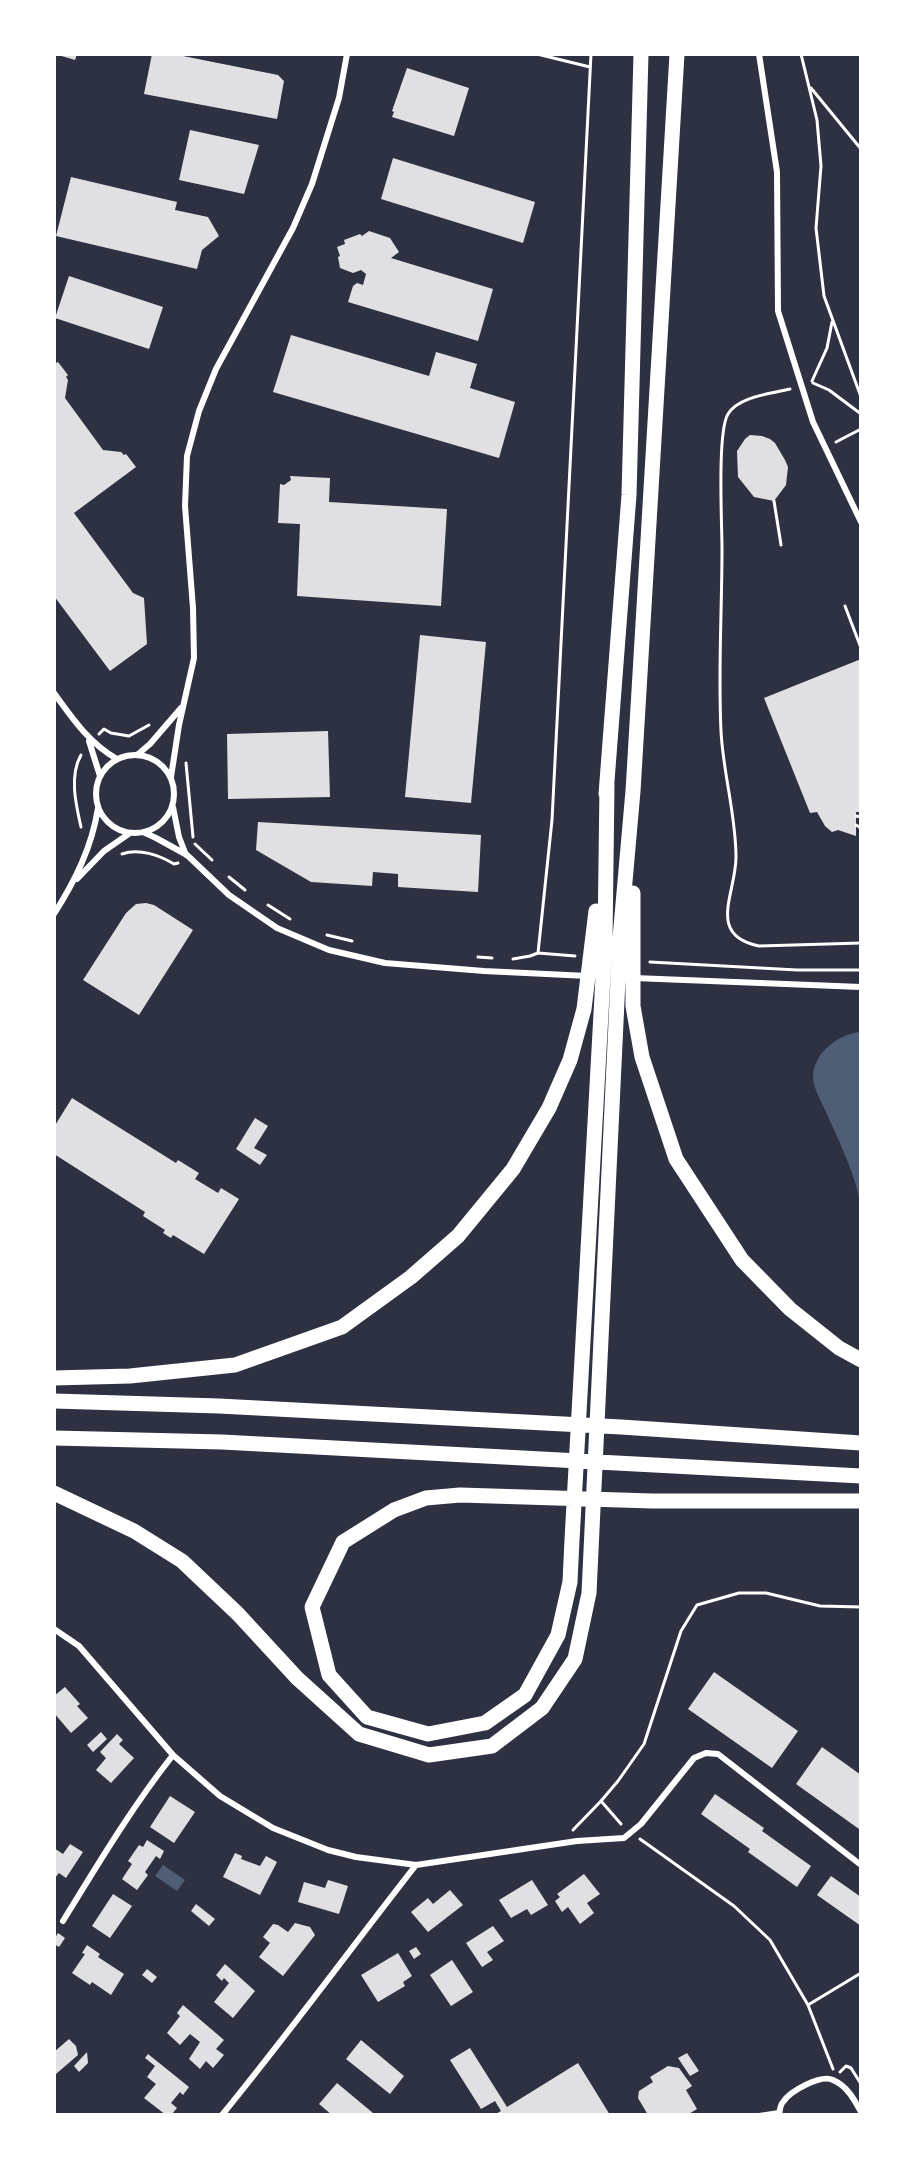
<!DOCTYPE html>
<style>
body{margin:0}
#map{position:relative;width:915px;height:2169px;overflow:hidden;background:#2d3142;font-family:Ubuntu,sans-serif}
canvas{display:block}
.frame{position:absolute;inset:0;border:56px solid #fff;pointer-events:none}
</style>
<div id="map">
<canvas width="915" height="2169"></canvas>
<div class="frame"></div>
</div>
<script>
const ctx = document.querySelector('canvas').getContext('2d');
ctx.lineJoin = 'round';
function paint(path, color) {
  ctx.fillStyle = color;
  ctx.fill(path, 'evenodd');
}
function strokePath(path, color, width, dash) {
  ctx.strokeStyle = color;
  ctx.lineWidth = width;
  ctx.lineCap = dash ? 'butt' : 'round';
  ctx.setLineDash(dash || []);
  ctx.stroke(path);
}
paint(new Path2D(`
 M861,1032V1206C855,1175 842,1147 829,1119C825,1108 817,1096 814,1084C808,1057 836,1034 861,1032Z
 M163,1865L185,1880L177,1891L155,1876Z`), '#4f5d75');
paint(new Path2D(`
 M55,54H77L75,60Z
 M152,54H173L278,75L284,81L277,119L144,94Z
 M407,68L469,88L454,136L392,117L394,112L392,111Z
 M190,130L259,145L244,194L179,180Z
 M393,158L535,202L523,243L381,199Z
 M71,177L177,202L175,210L208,217L219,236L202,250L197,269L56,236Z
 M369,231L390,238L399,252L391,258L493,289L478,341L348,302L353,286L357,283L363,285L366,274L361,270L353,273L340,268L338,257L340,256L337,247L345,244L344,240L360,234L362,236Z
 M69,276L163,307L149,349L55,318Z
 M291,335L429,376L436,352L477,364L470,388L515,402L499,458L273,392Z
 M58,362L68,375L66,377L68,380L65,398L103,450L121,452L124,455L126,454L136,467L74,513L133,593L144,598L147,644L110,671L54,596V364Z
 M750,435L762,436L770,439L775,443L785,460L788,467L786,485L774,501L754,497L738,477L737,451L745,439Z
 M290,476L330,478L329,502L447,509L441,606L297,596L300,524L278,523L280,484L284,485L291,480Z
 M420,635L486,642L471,803L405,797Z
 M861,659V812H856V836L838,830L832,832L825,826L817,812L810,813L764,698Z
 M328,731L330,797L228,799L227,734Z
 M258,822L481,835L478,892L398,887V874L373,872L372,886L311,882L256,850Z
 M146,903L154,905L193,930L139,1015L83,980L126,913L136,904Z
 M72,1098L176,1163L178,1160L199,1173L195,1179L218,1193L221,1188L239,1199L204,1254L173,1235L171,1238L163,1233L165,1230L143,1216L145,1212L54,1154V1127Z
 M255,1118L268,1126L254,1148L267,1155L260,1165L236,1149Z
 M714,1672L798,1731L772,1768L688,1709Z
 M65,1687L80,1704L77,1706L88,1718L71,1733L54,1713V1696Z
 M101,1732L107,1739L93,1752L87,1745Z
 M117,1734L123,1740L119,1744L134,1758L111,1783L96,1770L106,1758L100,1752Z
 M822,1747L861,1775V1827L859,1829L796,1784Z
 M715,1794L764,1828L762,1831L811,1866L797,1887L748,1852L750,1849L701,1814Z
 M170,1796L195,1812L174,1843L150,1827Z
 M147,1840L164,1851L160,1859L156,1856L145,1872L148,1875L137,1890L122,1879L132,1864L128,1861L139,1845L143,1847Z
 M70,1844L83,1852L66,1878L59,1873L54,1879V1848L63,1854Z
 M235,1853L242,1856L241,1859L260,1866L266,1856L277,1862L260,1895L223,1877Z
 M584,1874L600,1894L587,1903L594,1913L580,1924L568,1907L562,1912L555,1901L560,1897L557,1894Z
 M831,1876L861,1897V1926L817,1895Z
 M328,1880L348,1886L339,1914L298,1902L304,1882L325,1888Z
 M532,1880L548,1905L531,1915L527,1909L511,1918L499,1900Z
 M450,1890L463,1905L428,1932L411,1912L428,1898L433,1904Z
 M113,1894L132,1906L110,1938L92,1926Z
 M196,1904L215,1919L209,1926L191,1911Z
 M295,1923L310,1927L315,1935L283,1976L259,1957L270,1943L263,1937L273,1924L278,1925L288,1932Z
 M493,1926L504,1941L487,1952L493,1960L482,1967L466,1943Z
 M58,1933L65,1938L59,1947L54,1944V1939Z
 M87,1945L100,1954L98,1957L124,1974L111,1995L92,1982L90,1985L72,1973L85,1954L82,1953Z
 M416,1947L421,1954L414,1959L409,1951Z
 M398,1953L412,1976L403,1982L405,1986L378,2002L361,1975Z
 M452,1960L473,1992L451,2006L430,1975Z
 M225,1964L255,1991L233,2018L214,2002L229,1983L224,1978L222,1981L216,1975Z
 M147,1969L157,1977L152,1983L142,1975Z
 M183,2005L224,2040L216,2049L224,2055L213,2068L206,2061L200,2069L189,2059L200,2042L190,2034L180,2045L167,2033L180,2016L177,2013Z
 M69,2039L76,2046L78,2055L56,2074L54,2071V2052Z
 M361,2040L404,2076L390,2094L346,2059Z
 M470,2048L507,2107L578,2063L610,2115H494L501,2111L495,2101L481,2109L450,2060Z
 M87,2052L88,2063L79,2072L74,2066Z
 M687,2053L699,2071L690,2076L678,2058Z
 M148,2054L189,2087L183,2095L180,2092L171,2103L177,2108L171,2115H166L144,2098L156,2084L147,2077L155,2066L145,2058Z
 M668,2066L679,2068L692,2086L686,2090L697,2109L687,2115H648L638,2098L639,2091L653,2082L650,2077Z
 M337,2083L373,2113L371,2115H332L319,2104Z`), '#e0e0e3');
strokePath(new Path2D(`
 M537,54L590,67
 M801,54L817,120L821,166L816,228L824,296L861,397
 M811,88L861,149
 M812,381L827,348L832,322
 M813,383L829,390L861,414
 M790,389C771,394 739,396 728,414C717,432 722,524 722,549C722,610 718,670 721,731C723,773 736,815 736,857C736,894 706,935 759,946L861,943
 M836,442L861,429
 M774,501L781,545
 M845,606L861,648
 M99,734L104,729L111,733L129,736L149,725
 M186,763L193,837
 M856,816L861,817
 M856,825L861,828
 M81,827C76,805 69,776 81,755
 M195,844L212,860
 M122,854C139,848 159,855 174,864L178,863
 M229,877L245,890
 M268,905L290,919
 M327,935L352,941
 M538,953L552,820L591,54
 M478,957L492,958
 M513,959L530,956L538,953L575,956
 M650,962L797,970H861
 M621,1824L601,1801L618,1781L644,1744L681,1631L697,1605L739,1593H766L820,1606L861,1607
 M573,1830L601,1801
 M640,1839L734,1906L770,1940L808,2005L833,2069
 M808,2005L861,1973
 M840,2072L846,2066L851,2068L861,2084`), '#fff', 3);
strokePath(new Path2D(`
 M759,2115L779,2112`), '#fff', 4);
strokePath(new Path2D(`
 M759,54L777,172L778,311L813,422L861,522
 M54,693C73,719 89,743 117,759
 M89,741L100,776
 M96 794a39 39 0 1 1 78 0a39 39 0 1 1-78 0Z
 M137,755L150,744L181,708
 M171,777L179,725L194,658L193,608L185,506L187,456L199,411L216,369L293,228L312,184L339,98L347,54
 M173,807L179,837L186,855
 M143,832L156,838L187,855L229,895L277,928L329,950L385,963L484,971L588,976
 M77,879L104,851L130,833
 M54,914C75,881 92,847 98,808
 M634,978L861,987
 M54,1629L79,1646L173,1755L220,1796L273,1828L328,1850L356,1857L416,1865L577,1841L624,1838L641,1824L694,1758L706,1753L718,1754L861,1865
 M63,1921C98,1864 132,1807 173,1755
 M222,2115C289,2033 351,1948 416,1865
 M779,2115C780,2110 780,2105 783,2102C790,2091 821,2074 833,2080C847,2086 854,2099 861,2112`), '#fff', 6);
strokePath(new Path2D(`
 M607,784L605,941L572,1540L570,1582L558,1635L525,1695L485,1723L428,1734L367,1717L329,1675L312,1607L343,1542L394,1510L426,1498L460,1495L652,1501H861
 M606,794L629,495L641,54
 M633,893V1006L642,1057L676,1159L742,1260L790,1309L839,1348L861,1360
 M54,1378L130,1376L235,1365L342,1327L411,1277L458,1236L513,1169L549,1108L570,1060L584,1009L596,911
 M54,1401L219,1406L621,1427L861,1443
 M54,1438L222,1442L861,1476
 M54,1493L134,1531L182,1561L238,1614L297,1678L359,1734L429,1755L492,1746L542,1708L575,1659L589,1593L620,938L633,791L677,54`), '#fff', 15);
</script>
